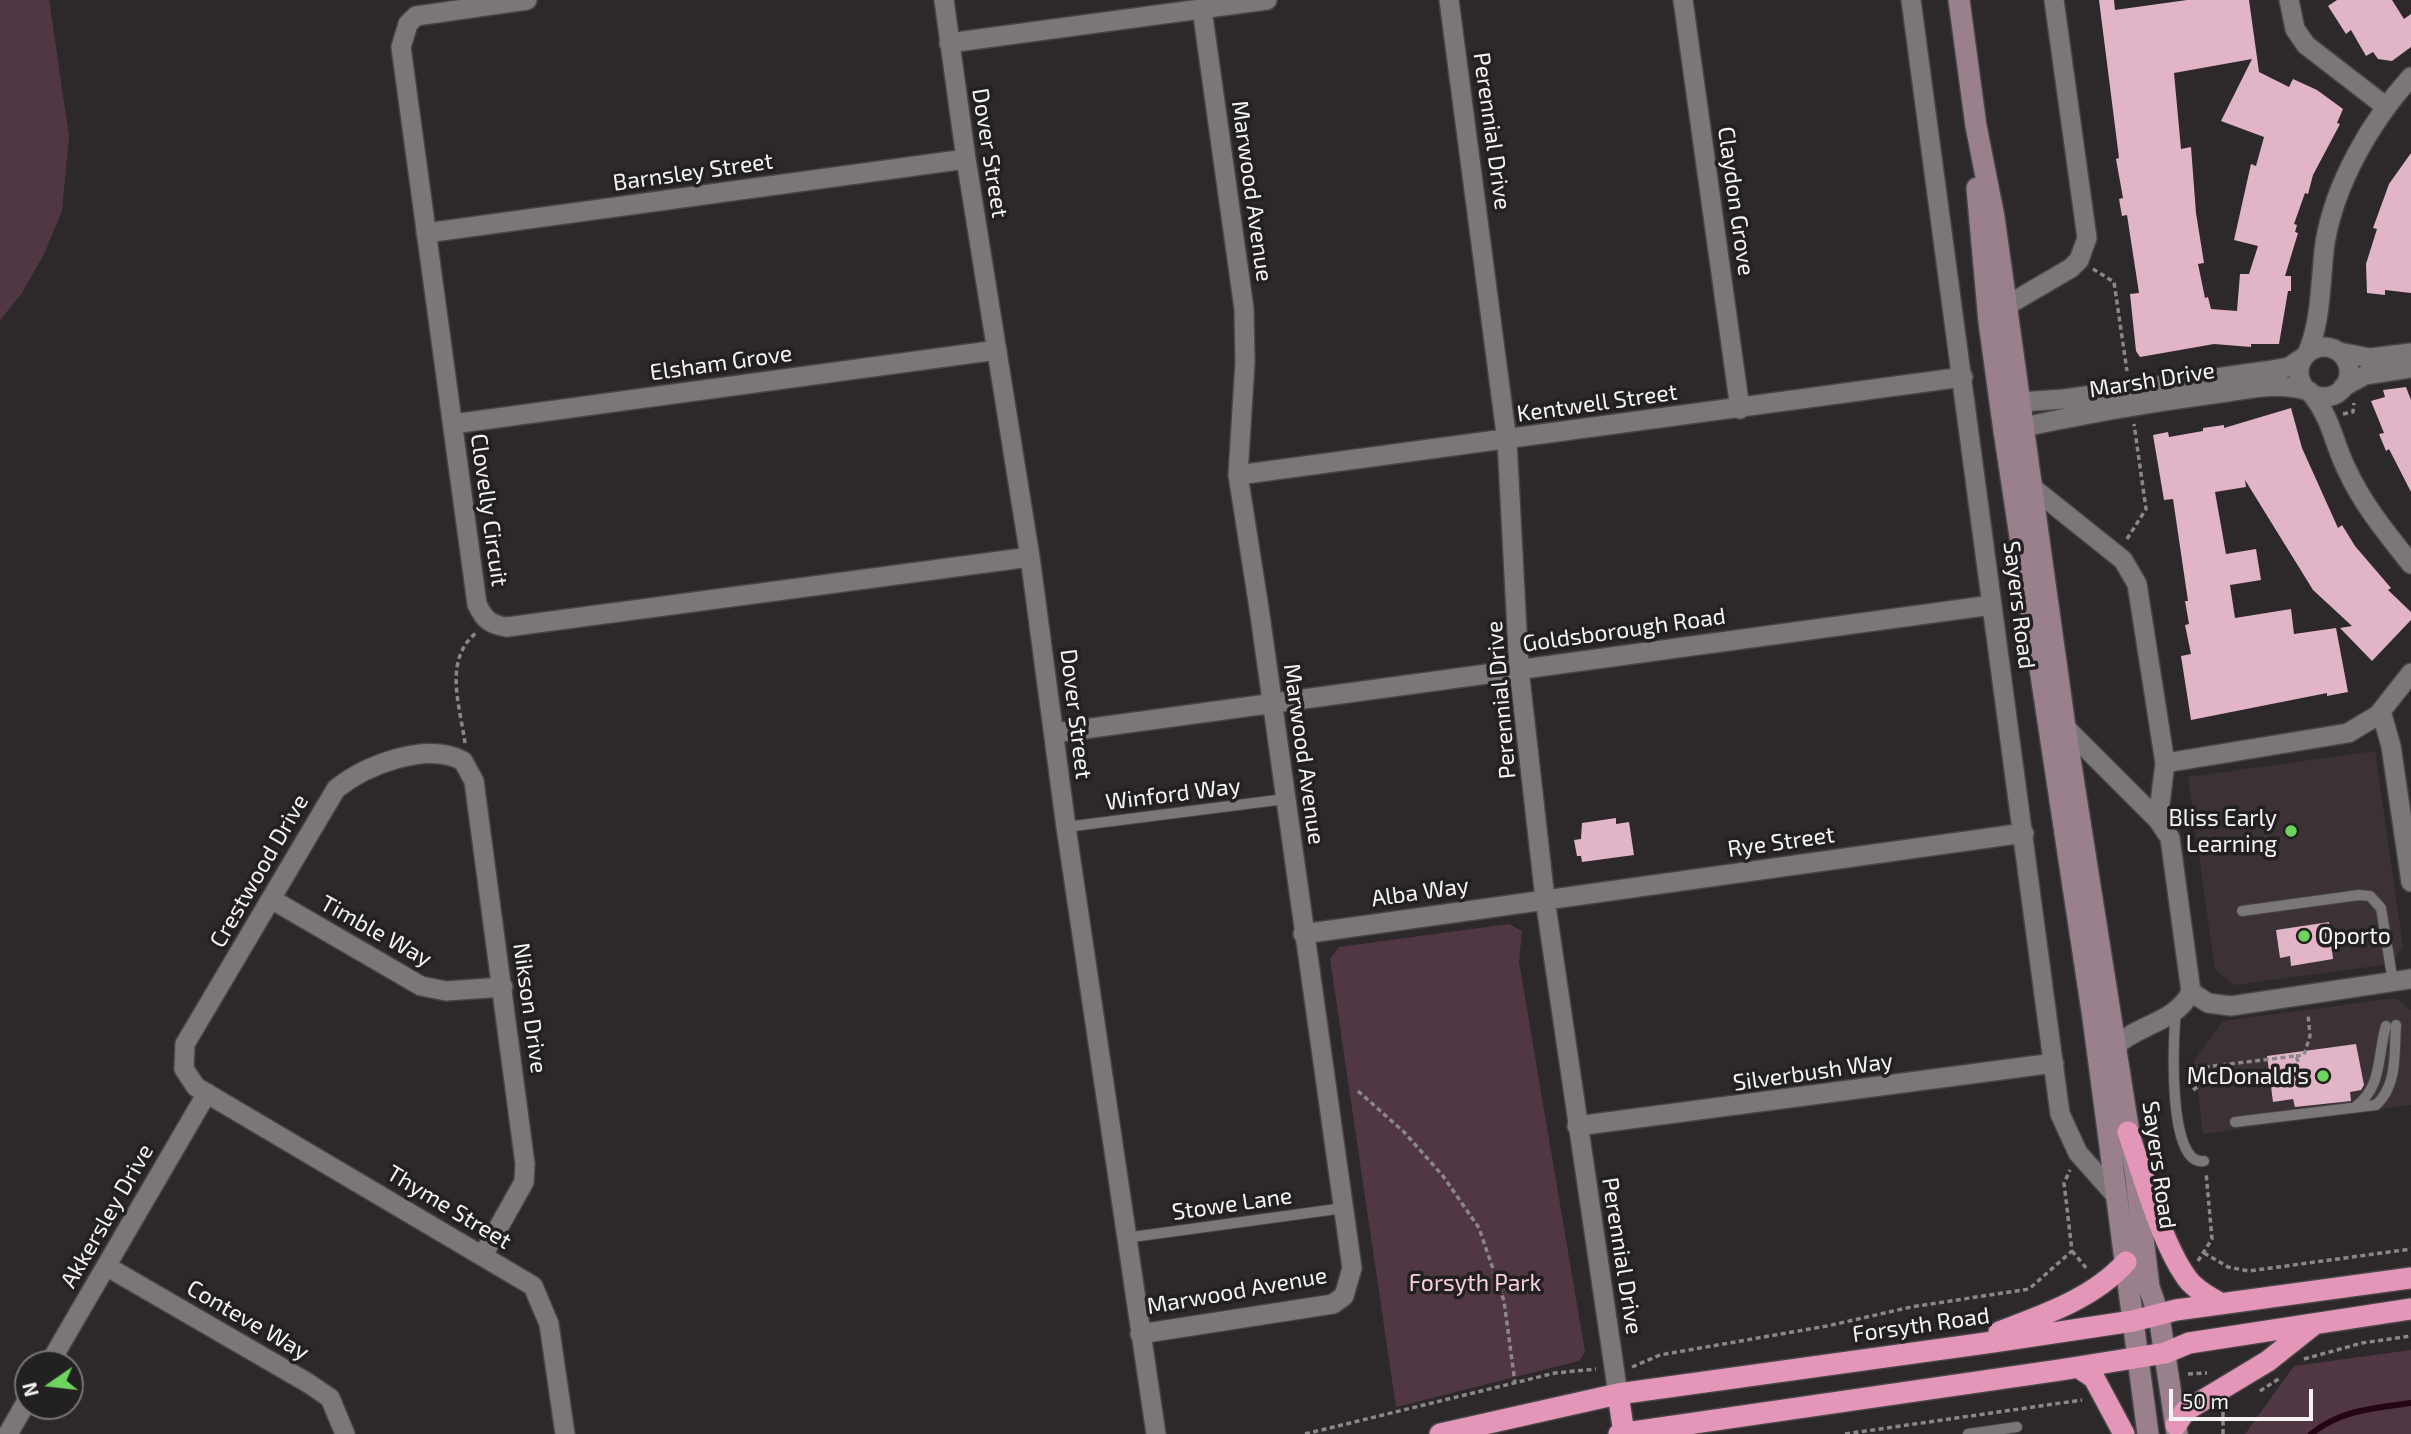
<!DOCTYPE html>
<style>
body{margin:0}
#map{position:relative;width:2411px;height:1434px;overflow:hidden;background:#2d292b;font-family:"Exo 2",sans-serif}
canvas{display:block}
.north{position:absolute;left:14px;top:1350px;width:70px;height:70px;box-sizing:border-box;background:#232021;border:2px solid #777475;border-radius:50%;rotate:256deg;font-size:19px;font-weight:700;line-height:28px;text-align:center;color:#f6f3f4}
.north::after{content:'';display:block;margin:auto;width:24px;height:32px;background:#6fd360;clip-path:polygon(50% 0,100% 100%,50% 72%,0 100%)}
.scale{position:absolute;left:2169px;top:1389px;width:144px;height:32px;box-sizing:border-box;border:4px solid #f6f3f4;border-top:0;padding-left:9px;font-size:21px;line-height:24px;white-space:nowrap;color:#f6f3f4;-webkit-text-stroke:5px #232021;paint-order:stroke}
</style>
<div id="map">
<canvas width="2411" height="1434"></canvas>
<div class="north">N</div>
<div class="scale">50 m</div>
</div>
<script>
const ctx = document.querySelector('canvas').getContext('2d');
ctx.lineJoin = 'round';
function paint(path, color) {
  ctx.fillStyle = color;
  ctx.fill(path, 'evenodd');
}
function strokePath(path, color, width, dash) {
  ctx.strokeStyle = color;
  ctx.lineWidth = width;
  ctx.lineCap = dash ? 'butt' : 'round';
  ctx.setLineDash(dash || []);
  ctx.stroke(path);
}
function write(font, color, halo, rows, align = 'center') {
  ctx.font = font + ' "Exo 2",sans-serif';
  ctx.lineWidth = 7;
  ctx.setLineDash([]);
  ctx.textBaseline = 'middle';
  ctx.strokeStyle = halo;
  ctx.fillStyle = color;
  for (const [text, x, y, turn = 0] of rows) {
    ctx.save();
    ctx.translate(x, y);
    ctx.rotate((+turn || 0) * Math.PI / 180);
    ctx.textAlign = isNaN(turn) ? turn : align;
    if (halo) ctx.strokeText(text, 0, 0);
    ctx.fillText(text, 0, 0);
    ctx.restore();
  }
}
paint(new Path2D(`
 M2375,751L2403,947L2390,964L2235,985L2215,970L2188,777Z
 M2395,998L2411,1010V1105L2203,1134L2194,1061L2223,1021Z`), '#3c3236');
paint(new Path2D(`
 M0,0H49L69,136L62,211L44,254L22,293L0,320Z
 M1509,924L1522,931L1519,962L1585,1352L1579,1361L1396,1407L1330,959L1339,947Z
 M2411,1350V1434H2245L2294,1366Z`), '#513743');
strokePath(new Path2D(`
 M2311,1434C2341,1410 2374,1408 2411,1403`), '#240515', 6);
paint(new Path2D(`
 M2099,0H2114L2115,10L2187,0H2249L2259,72L2289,87L2293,79L2317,90L2343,109L2337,123L2340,124L2313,175L2308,194L2305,193L2294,224L2297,225L2295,232L2298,233L2285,276H2291V291H2288L2279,344H2251V347L2214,344L2140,357L2136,351L2130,294L2139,293L2127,215L2122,216L2119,199L2123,198L2116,159L2119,158ZM2252,59L2221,121L2264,137L2256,166L2251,164L2234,240L2258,246L2249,274H2240L2237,311L2211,309L2208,297L2205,298L2198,264L2204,263L2196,213L2191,147L2181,149L2174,73Z
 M2337,0H2392L2404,19L2411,14V47L2392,61L2378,59L2373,52L2366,56L2351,30L2346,34L2328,6Z
 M2411,153V293L2385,290V295L2367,293L2366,264L2377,229L2373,228L2389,184Z
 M2406,387L2411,400V492L2389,449L2386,451L2379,434L2384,433L2371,401L2385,397L2383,390Z
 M2291,408L2302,448L2338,528L2342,525L2355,546L2391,588L2388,590L2411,612V620L2372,661L2340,628L2352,626L2313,590L2245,480L2246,487L2215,492L2226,554L2256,549L2261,580L2230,585L2235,618L2291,609L2294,634L2336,628L2348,692L2327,696V693L2191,720L2181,656L2191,654L2185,625L2189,624L2185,601H2188L2173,499L2164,500L2153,435L2168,432L2169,437L2203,431V428L2224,425V428Z
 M1616,818V824L1629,822L1634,855L1582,862L1581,856H1577L1574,840L1581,839L1582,823Z
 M2329,922L2333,959L2291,966L2290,956L2280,958L2276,930Z
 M2356,1044L2364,1085L2361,1090L2350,1092L2351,1101L2295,1107L2293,1099L2273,1102L2267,1056Z`), '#e1b4c7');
const lane = new Path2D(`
 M1066,827L1285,799
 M2242,911L2359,895L2370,896L2381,908L2393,982
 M2176,1012C2173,1036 2167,1167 2204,1161
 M2355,1107C2383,1087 2377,1055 2386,1026
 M2235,1122L2376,1105C2398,1085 2394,1052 2396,1025
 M1125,1238L1344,1208
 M1968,1434L2017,1427`);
const street = new Path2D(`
 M527,0L416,16L408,24L401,47L477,604C484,620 491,625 507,627L1030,557
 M944,0L966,159L1030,557L1066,827L1156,1434
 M1449,0L1507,441L1519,669L1545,899L1618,1394
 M1683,0L1740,409
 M1911,0L2060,1114L2078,1153L2118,1198
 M2289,0L2295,29L2306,45L2385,106
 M949,43L1267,0
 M426,233L966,159
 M2006,306L2071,268L2079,260L2087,238L2054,0
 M2299 372a25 25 0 1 1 50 0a25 25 0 1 1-50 0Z
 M2339,352L2370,358L2411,353
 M2307,354C2322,320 2320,280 2325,243C2335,183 2371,121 2411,77
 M2343,387L2365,375L2411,368
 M2311,393C2333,421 2332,440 2347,470C2363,505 2388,535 2411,564
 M2005,403L2064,399L2266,371L2289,367L2304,357
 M453,424L997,350
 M2010,430C2077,415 2145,403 2213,394C2245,390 2277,381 2309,391
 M1238,475L1963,377
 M2033,488L2123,560L2137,584L2165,763L2158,820
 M2381,711L2391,746L2411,882
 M2065,727L2158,820L2170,838L2191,992C2175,1023 2140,1023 2114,1047
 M1055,733L1992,605
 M2165,763L2348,733L2378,715L2411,673
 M271,899L421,986L446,991L503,987
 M1303,934L2024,833
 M2191,992L2208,1003L2231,1006L2411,979
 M1577,1126L2054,1063
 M483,1255L524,1182L525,1164L474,781L463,761C427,741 366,765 336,789L185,1044L184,1069L196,1087L533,1286L549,1324L565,1434
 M106,1266L308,1383L330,1398L345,1434
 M1140,1334L1333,1304L1344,1296L1352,1268L1259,608L1238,475L1245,362L1244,309L1202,9
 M49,1364L207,1093
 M8,1434L28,1399`);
const secondary = new Path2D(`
 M1959,0L1976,126L1994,217L2065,727L2135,1171L2149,1287L2159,1316L2177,1434
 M1977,188L1989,322L2004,431L2093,1018L2148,1434`);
const highway = new Path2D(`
 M2128,1132C2143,1174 2163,1249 2190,1282C2199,1292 2210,1297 2221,1304
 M1999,1332C2044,1315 2094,1298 2126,1262
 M2078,1367L2094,1378L2124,1434
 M1618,1394L1624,1433
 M2176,1425L2185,1411L2268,1361L2312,1326
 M1440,1434L1618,1394L1993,1342L2133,1321L2176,1310L2411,1278
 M1619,1434L2060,1370L2165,1353L2189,1343L2411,1309`);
strokePath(lane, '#464444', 12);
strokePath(street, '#464444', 22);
strokePath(secondary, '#464444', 24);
strokePath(highway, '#464444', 24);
strokePath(new Path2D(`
 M2093,269L2114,282L2127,371
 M2343,414L2353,412L2354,403
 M2127,539L2146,509L2134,424
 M465,743C460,706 443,660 476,633
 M2296,1056L2304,1055L2310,1036L2308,1014
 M2193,1090L2199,1086L2196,1068L2296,1056L2299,1064
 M1358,1091L1404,1132L1443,1176L1479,1228L1504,1301L1515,1383
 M2072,1251L2088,1270
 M2204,1253L2228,1267L2249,1271L2411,1249
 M2198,1261L2212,1239L2206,1172
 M2304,1359L2362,1343L2411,1336
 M1632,1367L1660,1355L1827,1326L1911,1307L2029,1289L2072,1251L2064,1183L2070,1170
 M2188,1374L2207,1373
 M2260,1391L2280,1378
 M2223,1412V1434
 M1305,1434L1555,1373L1596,1369
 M1845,1434L2082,1400`), '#8a8788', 3.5, [5, 3.5]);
strokePath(lane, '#7b7779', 10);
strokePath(street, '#7b7779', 19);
strokePath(secondary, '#9a808c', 21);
strokePath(highway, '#e496b9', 21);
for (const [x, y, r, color] of [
 [2291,831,7,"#6fd360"],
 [2304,936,7,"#6fd360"],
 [2323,1076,7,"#6fd360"]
]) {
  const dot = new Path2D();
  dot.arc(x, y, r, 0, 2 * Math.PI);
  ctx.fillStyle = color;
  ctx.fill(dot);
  strokePath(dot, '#232021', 2.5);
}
write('23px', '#f6f3f4', '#232021', [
 ["Perennial Drive",1492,131,82],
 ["Dover Street",990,153,81],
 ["Barnsley Street",693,172,-8],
 ["Marwood Avenue",1252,191,82],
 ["Claydon Grove",1736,201,82],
 ["Elsham Grove",721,363,-8],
 ["Marsh Drive",2152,380,-9],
 ["Kentwell Street",1597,403,-8],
 ["Clovelly Circuit",489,510,82],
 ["Sayers Road",2019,605,83],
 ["Goldsborough Road",1624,630,-8],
 ["Perennial Drive",1501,700,-95],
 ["Dover Street",1076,714,83],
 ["Marwood Avenue",1304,754,82],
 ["Winford Way",1173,794,-7],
 ["Rye Street",1781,842,-8],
 ["Crestwood Drive",259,871,-60],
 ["Alba Way",1420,892,-8],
 ["Timble Way",376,931,29],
 ["Nikson Drive",530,1008,82],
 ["Silverbush Way",1813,1072,-8],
 ["Sayers Road",2159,1165,82],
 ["Stowe Lane",1232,1204,-8],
 ["Thyme Street",449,1207,31],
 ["Akkersley Drive",107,1216,-60],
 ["Perennial Drive",1622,1256,81],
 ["Marwood Avenue",1237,1291,-10],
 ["Conteve Way",248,1320,30],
 ["Forsyth Road",1921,1325,-8]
]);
write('23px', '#f6f3f4', '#232021', [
 ["Bliss Early",2277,818],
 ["Learning",2277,844],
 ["Oporto",2318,936,"left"],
 ["McDonald's",2309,1076]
], 'right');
write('23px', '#f8cee0', '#232021', [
 ["Forsyth Park",1475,1283]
]);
</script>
